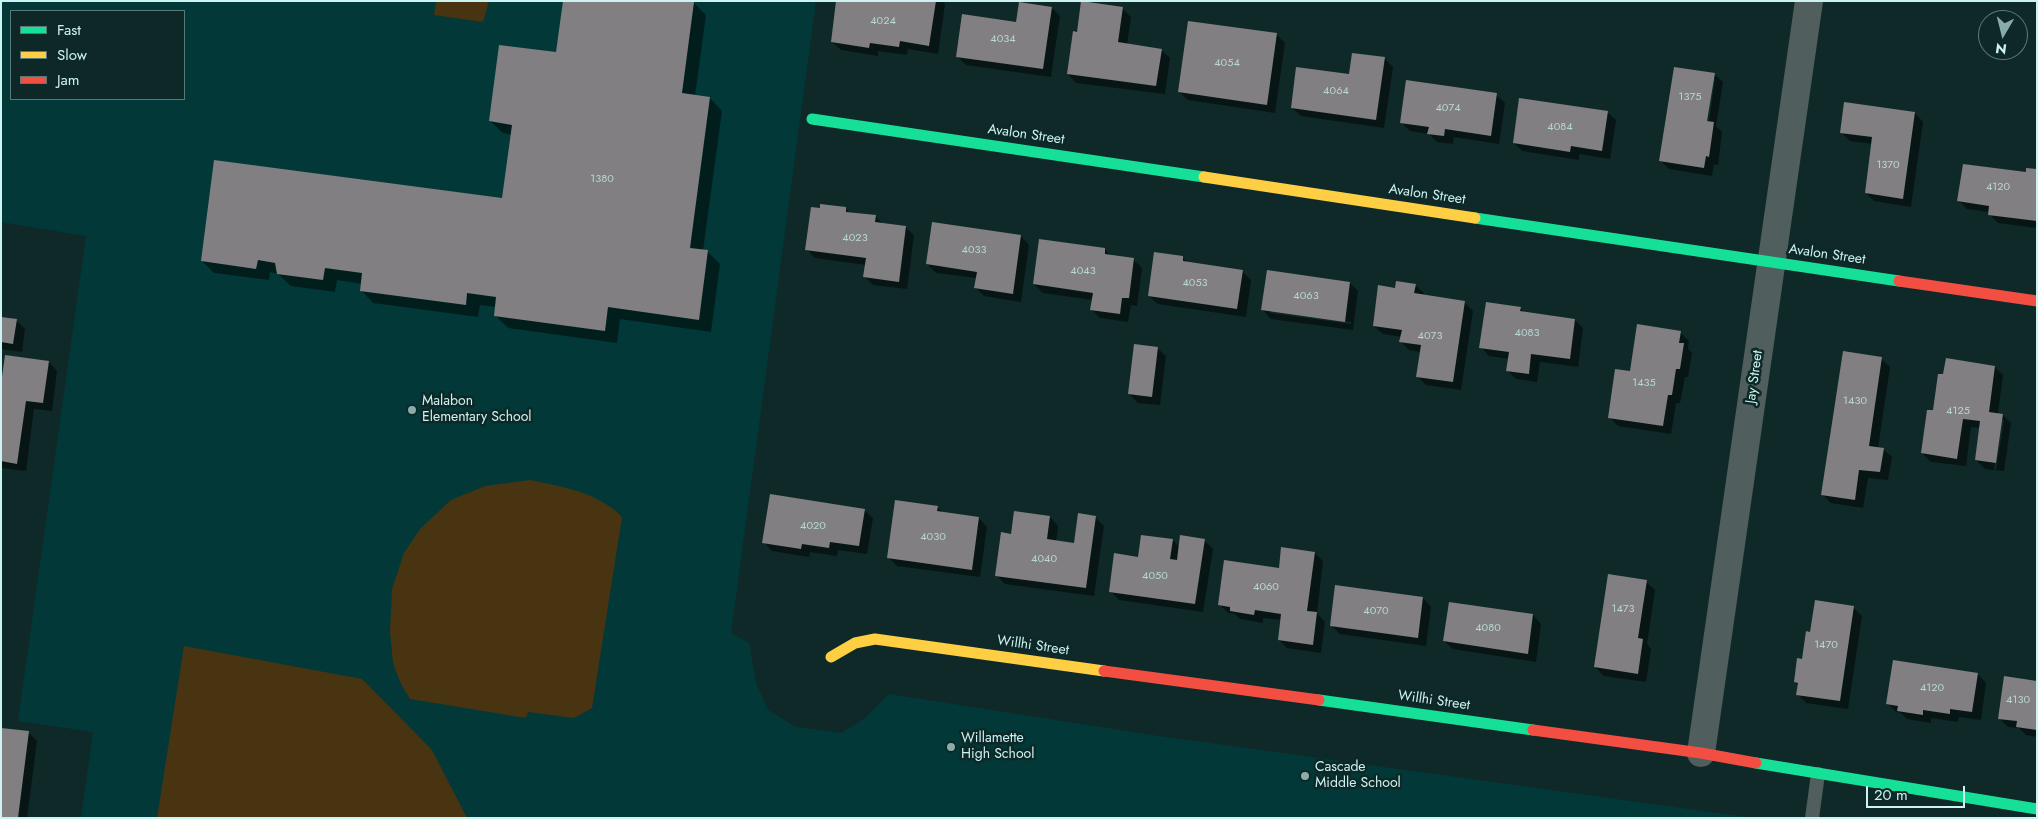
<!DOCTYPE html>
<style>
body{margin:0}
#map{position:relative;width:2038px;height:819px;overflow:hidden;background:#0e2928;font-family:Jost,sans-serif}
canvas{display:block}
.frame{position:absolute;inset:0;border:2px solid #cbf3f1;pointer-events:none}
.legend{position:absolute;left:10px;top:10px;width:175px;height:90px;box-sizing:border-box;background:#0d2827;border:1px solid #597978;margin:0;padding:6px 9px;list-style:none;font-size:15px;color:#cbf3f1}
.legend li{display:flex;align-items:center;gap:10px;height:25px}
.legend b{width:25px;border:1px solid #597978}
.north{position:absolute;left:1978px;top:10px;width:50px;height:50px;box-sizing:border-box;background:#0d2827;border:1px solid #597978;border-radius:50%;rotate:188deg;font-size:14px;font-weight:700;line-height:20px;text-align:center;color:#cbf3f1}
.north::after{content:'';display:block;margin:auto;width:18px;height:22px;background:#89acab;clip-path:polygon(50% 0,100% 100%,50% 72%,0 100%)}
.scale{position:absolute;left:1866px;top:786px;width:99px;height:22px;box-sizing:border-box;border:2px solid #cbf3f1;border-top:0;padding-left:6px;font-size:15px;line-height:18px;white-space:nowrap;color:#cbf3f1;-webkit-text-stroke:4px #0d2827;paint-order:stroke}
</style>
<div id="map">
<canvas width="2038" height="819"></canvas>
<div class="frame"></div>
<ul class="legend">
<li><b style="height:6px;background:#16e098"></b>Fast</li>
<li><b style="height:6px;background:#ffcf43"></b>Slow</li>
<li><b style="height:6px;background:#f24e42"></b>Jam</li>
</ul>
<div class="north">N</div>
<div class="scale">20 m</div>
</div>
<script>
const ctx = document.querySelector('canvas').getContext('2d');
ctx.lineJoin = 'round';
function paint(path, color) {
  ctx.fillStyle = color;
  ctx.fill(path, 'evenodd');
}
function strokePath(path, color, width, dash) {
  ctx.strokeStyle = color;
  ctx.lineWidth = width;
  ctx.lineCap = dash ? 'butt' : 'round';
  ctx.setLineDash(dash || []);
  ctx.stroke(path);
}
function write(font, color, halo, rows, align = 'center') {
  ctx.font = font + ' Jost,sans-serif';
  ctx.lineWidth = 5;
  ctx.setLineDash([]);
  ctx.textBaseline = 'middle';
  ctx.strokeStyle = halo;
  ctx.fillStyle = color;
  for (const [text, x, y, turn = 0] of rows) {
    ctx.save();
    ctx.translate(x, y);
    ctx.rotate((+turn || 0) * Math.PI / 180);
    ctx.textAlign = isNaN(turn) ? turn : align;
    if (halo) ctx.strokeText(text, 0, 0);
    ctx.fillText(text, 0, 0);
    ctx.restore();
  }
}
paint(new Path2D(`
 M1,1H816L731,633L749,643L756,683L768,710L796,727L841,733L864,719L889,694L1152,735L1754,818H81L93,732L18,721L86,236L1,222ZM11,11H184V99H11Z`), '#023938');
paint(new Path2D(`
 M436,1H489L483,22L434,15Z
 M530,480C563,487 598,492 622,517L592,708L574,718L528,712L526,718L410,699L401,684L393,663L390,631L392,589L404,553L420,529L451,500L485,486Z
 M184,646L362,679L432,750L467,818H157Z`), '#483411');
paint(new Path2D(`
 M564,1H681L694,3L706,15L695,96L710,98L722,111L703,251L708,252L720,264L711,332L620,319L617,343L508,328L495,315L496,307L480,305L478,317L373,303L361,290L362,284L337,280L335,292L291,286L278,274L270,272L269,280L214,273L202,261L503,199L512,135L503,133L490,121L557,54Z
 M838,1H942L945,4L938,54L908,49L907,55L878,51V56L841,50L832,42Z
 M1052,8L1060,16L1051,77L966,65L957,56L1017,23Z
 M1122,8L1131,17L1127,45L1161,50L1170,58L1165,94L1076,83L1068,74L1078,33Z
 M1276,34L1285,43L1275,113L1188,100L1179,92Z
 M1384,58L1393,67L1384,128L1301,116L1292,108Z
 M1714,74L1723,82L1716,126L1722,132L1718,165L1714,164L1712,176L1669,169L1661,161ZM1712,79H1715L1708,128L1705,127Z
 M1496,95L1505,103L1499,144L1454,137L1453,144L1437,142L1429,134L1410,131L1401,122Z
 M1607,112L1616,120L1610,159L1579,154V160L1522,151L1514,143Z
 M1915,113L1923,122L1911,207L1874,201L1866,193L1873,144L1850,141L1841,132Z
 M2037,171V228L1998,223L1989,214V212L1967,209L1959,201Z
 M821,209H846L851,214L876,217L883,224L905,227L914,235L907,289L873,285L865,277L866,265L815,258L807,250Z
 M1021,236L1029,245L1021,302L984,296L976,288L977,278L936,273L927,264Z
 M1105,249L1111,256L1134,260L1142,268L1137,306L1131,305L1128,322L1100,318L1092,310L1093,300L1043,293L1034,284Z
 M1183,258L1189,263L1242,271L1251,280L1246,317L1158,304L1149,296Z
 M1350,283L1358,291L1353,330L1271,319L1263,310ZM1271,310L1351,322V324L1271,313Z
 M1415,285L1424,293L1423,296L1464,302L1473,311L1461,390L1426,385L1417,376L1421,352L1409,350L1401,342L1402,337L1383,334L1374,326L1396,290Z
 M1520,308L1525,313L1575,320L1583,328L1578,367L1540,362L1537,382L1516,379L1507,370L1509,359L1489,356L1481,347Z
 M1,318L16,320L25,329L22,352L1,349Z
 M1681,333L1689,341L1688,349L1692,353L1688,377H1685L1680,403H1676L1671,434L1618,426L1609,417L1631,372Z
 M1157,348L1166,356L1160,405L1138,403L1129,394Z
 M1881,359L1890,367L1878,448L1883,449L1892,457L1888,480L1868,478L1863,508L1831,503L1822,494Z
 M49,362L57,371L52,411L34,409L26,471L1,468V385Z
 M1995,367L2003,375L1998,414L2003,415L2011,423L2004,471L1985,469L1976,460L1980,428L1971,427L1966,466L1931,462L1922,453L1944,376ZM2001,420H2004L1996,470L1994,469Z
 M937,507L944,513L979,518L987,527L980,577L897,566L888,557Z
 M864,510L873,518L867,554L838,550L837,556L810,552L809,557L772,551L764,542Z
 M1050,517L1058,526L1056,542L1075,544L1095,517L1104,526L1094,596L1005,584L996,575L1012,535Z
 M1173,540L1180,548L1204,540L1213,549L1203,612L1119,600L1110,591L1139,558Z
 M1315,553L1323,561L1317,613L1325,622L1321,653L1287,648L1279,640L1282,620L1263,618V623L1240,619L1235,614L1228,613L1220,605Z
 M1646,582L1655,590L1647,644L1651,649L1646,682L1604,676L1595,667Z
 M1423,598L1431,607L1426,646L1340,634L1331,625Z
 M1853,607L1862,616L1848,709L1806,703L1798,694L1799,686L1795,682L1811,633Z
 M1533,615L1541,624L1536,662L1453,649L1444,641Z
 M1978,674L1986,683L1981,720L1959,717L1958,722L1931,718V723L1907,719L1901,713L1896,712L1888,704Z
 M2037,683V737L2026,735L2019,728L2008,727L1999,718Z
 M29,733L37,741L27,818H1Z`), '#0007');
paint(new Path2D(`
 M563,1L694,2L682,93L710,97L690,248L708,250L699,320L608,307L605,331L494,316L496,297L467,293L466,305L360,291L362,273L325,268L323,280L277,274L275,263L258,260L256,269L201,261L214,160L502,198L512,125L489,121L499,45L556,52Z
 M836,1H936L929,46L900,41L899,47L870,43L869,48L831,42Z
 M1081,1L1123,7L1118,42L1162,49L1156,86L1067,74L1073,31L1077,32Z
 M1019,2L1052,7L1043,69L956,57L962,14L1016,22Z
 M1188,21L1277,33L1267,105L1178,92Z
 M1352,53L1385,57L1376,120L1291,108L1296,67L1349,74Z
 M1674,67L1715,73L1707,121L1714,122L1709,157L1706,156L1704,168L1659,161Z
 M1406,80L1497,93L1491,136L1445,129L1444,136L1427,134L1429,127L1400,123Z
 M1519,98L1608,111L1602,151L1571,146L1570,152L1513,143Z
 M1844,102L1915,112L1903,199L1865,193L1872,137L1840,133Z
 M1963,164L2026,172V168L2037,169V221L1988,215L1989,206L1957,201Z
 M820,204L846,207V212L876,215L875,222L906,226L899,282L863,277L866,258L805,250L811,207L820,208Z
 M932,222L1021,235L1013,294L974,288L977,272L926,264Z
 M1039,239L1105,248V254L1134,258L1129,298H1122L1120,314L1090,310L1093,293L1033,284Z
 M1154,252L1183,256V261L1243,270L1237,309L1148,296Z
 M1267,270L1350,282L1345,322L1261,310Z
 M1396,281L1416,284L1414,293L1465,301L1453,382L1416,377L1421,345L1399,342L1402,330L1373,326L1378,285L1395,288Z
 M1486,302L1521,307L1520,311L1575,319L1570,359L1531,354L1529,374L1506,371L1509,352L1479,348Z
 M1,317L17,319L13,344L1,342Z
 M1637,324L1681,331L1679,343H1684L1680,369H1676L1672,395H1668L1663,426L1608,418L1615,369L1630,371Z
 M1134,344L1158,347L1152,397L1128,394Z
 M1843,351L1882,357L1869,446L1884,448L1880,472L1859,470L1855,500L1821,495Z
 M5,355L49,361L43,403L26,401L17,464L1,461V384Z
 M1946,358L1995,366L1989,412L2003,414L1996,463L1975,460L1980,421L1963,419L1957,459L1921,453L1927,410H1933L1938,374H1943Z
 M770,494L865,509L859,546L830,542L829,548L802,544L801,549L762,543Z
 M895,500L938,506L937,511L979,517L972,570L887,558Z
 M1014,511L1050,516L1047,539L1074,543L1078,513L1096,516L1086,588L995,576L1001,532L1011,534Z
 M1141,535L1173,539L1170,559L1177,560L1180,535L1205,539L1195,604L1109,592L1114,553L1138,557Z
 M1281,547L1315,552L1307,611L1317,612L1313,645L1278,640L1281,614L1255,610L1254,615L1230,611V607L1218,605L1224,560L1279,568Z
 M1608,574L1647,580L1638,638L1643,639L1638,674L1594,667Z
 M1335,585L1423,597L1418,638L1330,626Z
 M1815,600L1854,606L1840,701L1796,695L1798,683L1794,682L1797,658L1802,659L1806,631L1810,632Z
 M1449,602L1533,614L1528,654L1443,641Z
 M1893,660L1978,673L1972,712L1950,709V714L1923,710V715L1897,711L1898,706L1886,704Z
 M2004,676L2037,681V730L2016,727L2017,721L1998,719Z
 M1,728L29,731L18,818H1Z`), '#817f81');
strokePath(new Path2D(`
 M1812,818L1818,774`), '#505e5e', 14);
strokePath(new Path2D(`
 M1701,753L1809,1`), '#505e5e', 28);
strokePath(new Path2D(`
 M812,119L1204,177
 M1475,218L1899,281
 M1319,700L1533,730
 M1756,763L2037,809`), '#16e098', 11);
strokePath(new Path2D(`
 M1204,177L1475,218
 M831,657L855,643L875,639L1104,671`), '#ffcf43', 11);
strokePath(new Path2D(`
 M1899,281L2037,301
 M1104,671L1319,700
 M1533,730L1701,753L1756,763`), '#f24e42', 11);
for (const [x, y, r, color] of [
 [412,410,5,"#89acab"],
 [951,747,5,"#89acab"],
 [1305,776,5,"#89acab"]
]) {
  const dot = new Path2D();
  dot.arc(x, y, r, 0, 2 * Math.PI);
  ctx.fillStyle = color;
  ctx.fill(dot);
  strokePath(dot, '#0d2827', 2);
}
write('11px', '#b8d6d5', null, [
 ["4024",883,21],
 ["4034",1003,39],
 ["4054",1227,63],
 ["4064",1336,91],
 ["1375",1690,97],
 ["4074",1448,108],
 ["4084",1560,127],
 ["1370",1888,165],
 ["1380",602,179],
 ["4120",1998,187],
 ["4023",855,238],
 ["4033",974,250],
 ["4043",1083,271],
 ["4053",1195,283],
 ["4063",1306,296],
 ["4083",1527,333],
 ["4073",1430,336],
 ["1435",1644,383],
 ["1430",1855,401],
 ["4125",1958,411],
 ["4020",813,526],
 ["4030",933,537],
 ["4040",1044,559],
 ["4050",1155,576],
 ["4060",1266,587],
 ["1473",1623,609],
 ["4070",1376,611],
 ["4080",1488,628],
 ["1470",1826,645],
 ["4120",1932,688],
 ["4130",2018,700]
]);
write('14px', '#cbf3f1', '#0d2827', [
 ["Avalon Street",1026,135,8],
 ["Avalon Street",1427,195,8],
 ["Avalon Street",1827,255,8],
 ["Jay Street",1755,377,-82],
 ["Willhi Street",1033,646,8],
 ["Willhi Street",1434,701,8]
]);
write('14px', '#cbf3f1', '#0d2827', [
 ["Malabon",422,402],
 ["Elementary School",422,418],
 ["Willamette",961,739],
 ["High School",961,755],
 ["Cascade",1315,768],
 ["Middle School",1315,784]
], 'left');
</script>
